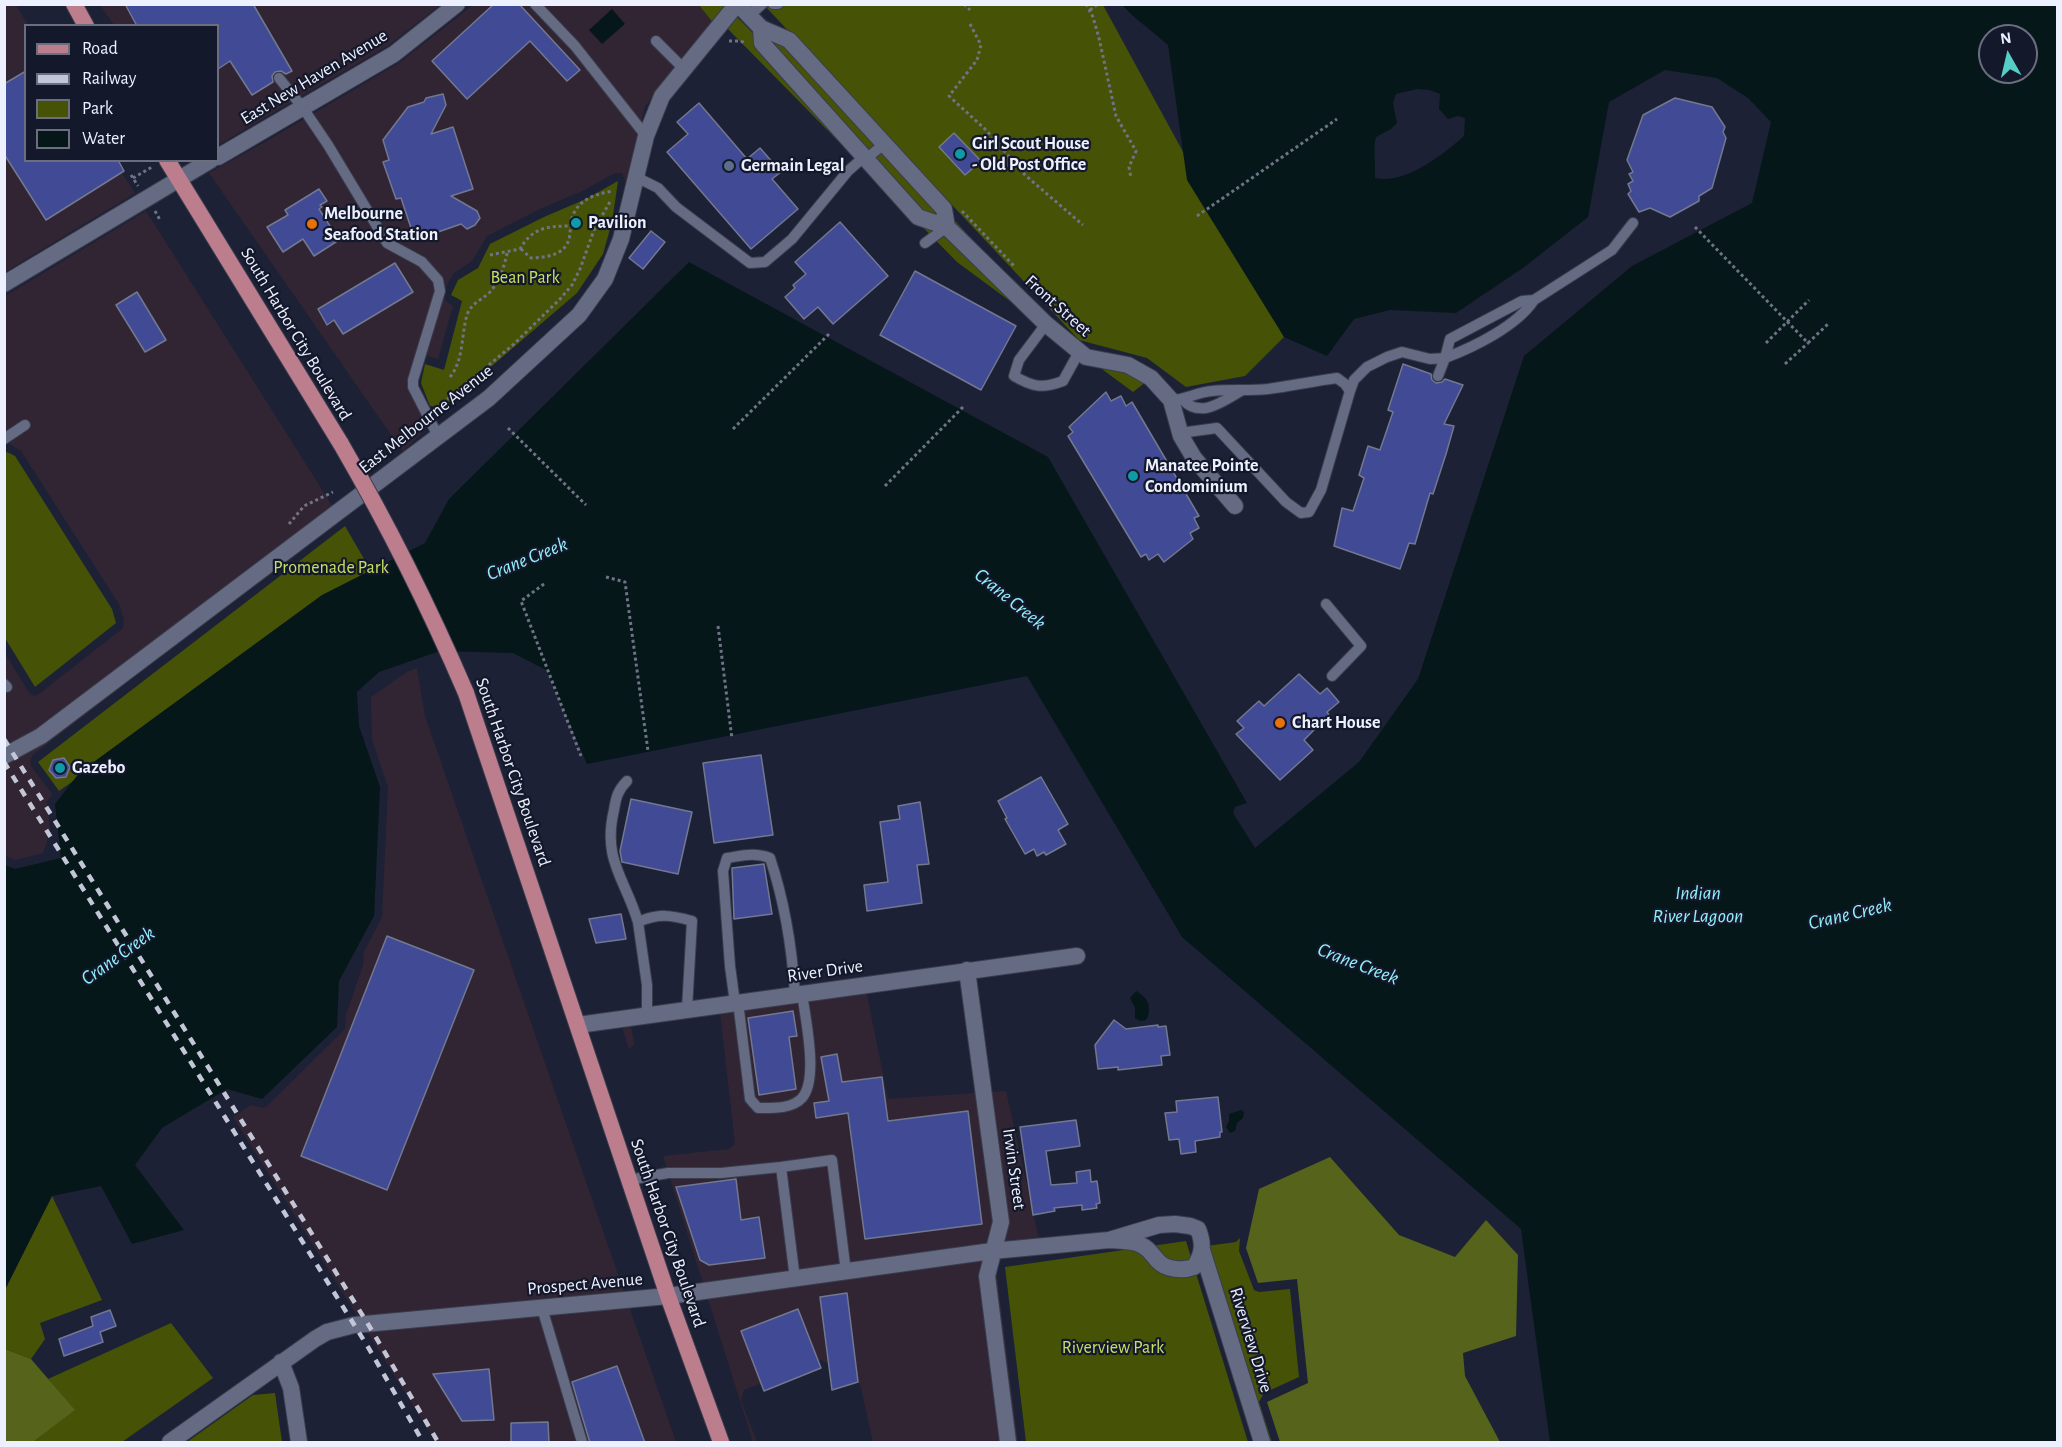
<!DOCTYPE html>
<style>
body{margin:0}
#map{position:relative;width:2062px;height:1447px;overflow:hidden;background:#1d2135;font-family:"Alegreya Sans",sans-serif}
canvas{display:block}
.frame{position:absolute;inset:0;border:6px solid #edf0fe;pointer-events:none}
.legend{position:absolute;left:24px;top:24px;width:195px;height:138px;box-sizing:border-box;background:#14182b;border:2px solid #6b6e7f;margin:0;padding:8px 10px;list-style:none;font-size:18px;color:#edf0fe}
.legend li{display:flex;align-items:center;gap:12px;height:30px}
.legend b{width:30px;border:2px solid #6b6e7f}
.north{position:absolute;left:1978px;top:24px;width:60px;height:60px;box-sizing:border-box;background:#14182b;border:2px solid #6b6e7f;border-radius:50%;rotate:352deg;font-size:16px;font-weight:700;line-height:24px;text-align:center;color:#edf0fe}
.north::after{content:'';display:block;margin:auto;width:21px;height:27px;background:#55cec6;clip-path:polygon(50% 0,100% 100%,50% 72%,0 100%)}
</style>
<div id="map">
<canvas width="2062" height="1447"></canvas>
<div class="frame"></div>
<ul class="legend">
<li><b style="height:8px;background:#bc7e8d"></b>Road</li>
<li><b style="height:8px;background:#c3c6d6"></b>Railway</li>
<li><b style="height:16px;background:#465206"></b>Park</li>
<li><b style="height:16px;background:#051719"></b>Water</li>
</ul>
<div class="north">N</div>
</div>
<script>
const ctx = document.querySelector('canvas').getContext('2d');
ctx.lineJoin = 'round';
function paint(path, color) {
  ctx.fillStyle = color;
  ctx.fill(path, 'evenodd');
}
function strokePath(path, color, width, dash) {
  ctx.strokeStyle = color;
  ctx.lineWidth = width;
  ctx.lineCap = dash ? 'butt' : 'round';
  ctx.setLineDash(dash || []);
  ctx.stroke(path);
}
function write(font, color, halo, rows, align = 'center') {
  ctx.font = font + ' "Alegreya Sans",sans-serif';
  ctx.lineWidth = 4.5;
  ctx.setLineDash([]);
  ctx.textBaseline = 'middle';
  ctx.strokeStyle = halo;
  ctx.fillStyle = color;
  for (const [text, x, y, turn = 0] of rows) {
    ctx.save();
    ctx.translate(x, y);
    ctx.rotate((+turn || 0) * Math.PI / 180);
    ctx.textAlign = isNaN(turn) ? turn : align;
    if (halo) ctx.strokeText(text, 0, 0);
    ctx.fillText(text, 0, 0);
    ctx.restore();
  }
}
paint(new Path2D(`
 M15,4L28,25L26,26V160L114,161L135,193L5,272L4,5Z
 M100,5H440L389,45L218,145V26L114,25Z
 M473,5H699L717,28L645,106L626,182L622,173H615L582,191L540,209L487,236L472,261L453,274L443,293L446,301L453,306L438,359L425,355L414,380L428,414L439,415L403,452L209,173L267,141L399,63Z
 M146,211L340,518L33,755L30,760L31,766L52,794L47,802L50,832L43,853L16,860L5,856L4,652L30,694L35,696L39,694L123,628L124,620L119,604L21,451L8,443L5,444V296Z
 M417,668L425,716L676,1442H436L233,1117L251,1105L263,1108L267,1106L345,1029L346,1015L363,965L364,952L382,917L388,787L372,740L371,697L407,672Z
 M864,980L888,1099L1006,1091L1042,1253L1002,1259L997,1265V1276L1018,1442H873L860,1384L853,1380L836,1386L827,1363L821,1360L744,1390L741,1401L757,1442H753L663,1156L729,1149L735,1144L720,1012L631,1025L634,1045L629,1049L617,1011Z`), '#312533');
paint(new Path2D(`
 M699,5H725L762,42L774,28L753,5L1073,347L1155,375L1133,392L957,262L722,23L717,28Z
 M764,5H1103L1284,337L1245,376L1186,387L1147,358L1079,340Z
 M618,181L612,222L603,254L577,293L444,407L430,406L421,383L425,364L444,370L462,301L451,295L458,280L478,268L490,244L544,217L586,199Z
 M7,452L15,456L112,609L116,623L35,687L5,638L4,454Z
 M345,526L371,571L59,791L38,762Z
 M52,1196L102,1300L40,1323L45,1339L31,1359L5,1349L4,1290Z
 M1240,1238L1239,1251L1254,1290L1259,1292L1290,1289L1299,1377L1264,1393L1259,1402L1272,1442H1263L1199,1247L1236,1242Z
 M1186,1241L1248,1442H1026L1005,1267Z
 M171,1323L213,1378L122,1442H33L74,1410L48,1379Z
 M275,1393L282,1442H187L253,1395Z`), '#465206');
paint(new Path2D(`
 M1330,1157L1399,1235L1455,1257L1486,1220L1518,1255L1516,1336L1463,1353L1465,1376L1500,1442H1280L1267,1402L1308,1383L1297,1279L1258,1283L1246,1248L1259,1189Z
 M5,1349L31,1359L75,1410L33,1442H5Z`), '#56631a');
paint(new Path2D(`
 M1122,5H2057V1442H1550L1521,1229L1182,937L1027,676L587,764L546,670L513,653L440,651L379,672L357,692L359,726L380,787L374,916L339,981L337,1027L262,1099L227,1089L162,1128L135,1165L184,1230L132,1244L101,1186L52,1196L5,1290V865L15,869L61,858L55,804L80,772L322,595L425,543L449,499L689,262L1048,457L1247,803L1235,807L1233,813L1255,848L1359,762L1418,679L1524,356L1632,266L1752,203L1771,122L1748,98L1717,78L1665,70L1609,102L1588,217L1523,268L1456,313L1390,310L1354,319L1327,356L1284,337L1187,180L1168,45L1132,15ZM1990,36H2026V72H1990ZM1417,89L1429,90L1440,94L1439,109L1448,119L1458,116L1465,118L1464,136C1443,155 1404,185 1375,178C1376,167 1373,145 1376,137L1391,129L1397,123L1393,103L1396,94Z
 M612,9L625,24L602,44L589,30Z
 M1136,991C1148,997 1153,1008 1146,1020L1140,1021L1135,1018V1008L1130,998Z
 M1241,1110L1244,1112L1243,1118L1237,1123L1235,1131L1230,1133L1226,1127L1229,1121V1114Z`), '#051719');
const building = new Path2D(`
 M125,4H253L292,71L286,74L281,71L275,72L272,76L273,82L252,95L230,61L218,69V26H137Z
 M494,4H519L580,70L567,81L530,41L467,99L432,61Z
 M26,71V160H118L124,171L46,220L4,154V84Z
 M443,94L446,105L431,134L453,127L473,189L451,196L477,211L480,218L475,225L467,229L461,224L415,240L401,198L396,199L383,162L389,160L383,140L408,107L424,102L426,98Z
 M1675,98L1712,107L1725,127L1723,132L1726,138L1712,188L1699,196V201L1670,217L1650,208L1639,212L1628,194L1631,191L1628,184L1633,181L1629,174L1633,172L1627,160L1643,115Z
 M699,103L747,159L760,148L781,172L772,179L798,209L751,249L667,152L688,134L677,122Z
 M954,133L981,161L965,175L939,147Z
 M319,189L327,201L320,205L322,207L319,209L339,240L314,256L303,239L283,252L267,227L288,215L285,210Z
 M840,222L888,276L833,324L818,307L804,319L785,297L795,288L793,285L806,274L795,262Z
 M651,231L665,242L643,269L629,258Z
 M395,263L413,292L343,334L334,320L327,325L318,309Z
 M915,271L1016,326L981,390L880,335Z
 M137,292L166,340L145,352L116,305Z
 M1403,364L1431,374L1432,380L1436,383L1442,382L1445,379L1463,385L1444,424L1454,426L1446,454L1433,494L1430,493L1415,544L1409,543L1400,569L1334,546L1342,508L1353,511L1364,478L1359,475L1368,446L1380,450L1393,412L1388,410Z
 M1106,392L1111,401L1121,396L1126,406L1132,402L1199,516L1194,518L1199,528L1190,533L1193,539L1164,562L1158,554L1149,560L1146,554L1141,557L1068,436L1073,432L1069,427Z
 M1299,674L1320,694L1327,688L1339,702L1327,712L1329,715L1304,740L1313,750L1280,780L1236,734L1244,728L1237,721L1259,701L1264,706Z
 M761,755L773,835L714,843L703,763Z
 M64,758L70,767L66,777L56,778L49,770L53,760Z
 M1041,777L1068,824L1058,830L1066,844L1046,855L1044,852L1037,856L1034,849L1025,854L1005,819L1007,818L998,801Z
 M631,799L692,812L678,874L622,862L620,851Z
 M920,802L929,864L917,865L922,903L867,911L864,885L888,882L880,822L900,819L898,806Z
 M764,864L772,914L734,919L732,868Z
 M621,914L626,939L596,943L589,919Z
 M387,936L474,970L387,1190L301,1156Z
 M793,1011L797,1036L789,1037L796,1089L759,1095L748,1018Z
 M1114,1020L1126,1029L1158,1025V1027L1166,1026L1170,1055L1161,1056L1162,1065L1118,1070V1067L1098,1069L1095,1045Z
 M837,1054L842,1082L882,1077L888,1121L968,1111L982,1224L865,1239L848,1113L816,1118L814,1103L829,1101L821,1057Z
 M1218,1097L1222,1132H1220V1137L1195,1141L1196,1152L1181,1154L1179,1139L1169,1140L1165,1113L1177,1112L1176,1101Z
 M1076,1120L1080,1146L1046,1151L1051,1185L1077,1183L1076,1172L1090,1170L1091,1182L1097,1181L1100,1203L1096,1204L1097,1208L1082,1210V1205L1054,1208L1055,1211L1033,1215L1020,1127Z
 M736,1179L741,1220L759,1217L765,1258L709,1265L700,1260L676,1187Z
 M847,1293L858,1382L832,1390L820,1297Z
 M798,1309L821,1368L764,1391L741,1331Z
 M110,1310L116,1326L100,1332L103,1342L64,1356L59,1339L93,1326L91,1317Z
 M617,1366L645,1443H590L572,1382Z
 M489,1369L494,1420L462,1421L433,1374Z
 M548,1422L549,1443H511V1423Z`);
paint(building, '#414a95');
strokePath(building, '#727890', 1.5);
const service = new Path2D(`
 M535,4L575,46L646,136
 M773,4H778
 M749,16L762,4
 M656,41L684,69
 M279,78L303,108L328,145L387,243L422,262L438,280L440,291L413,380V387L438,436
 M866,159L884,144
 M636,177L658,188L676,207L750,263L765,262L792,239L848,171L864,157
 M925,243L947,227
 M1046,324L1019,360L1014,376C1033,387 1042,389 1063,381L1079,352
 M1445,358C1474,347 1517,326 1534,300L1612,250L1633,223
 M1445,358L1450,339L1522,301L1534,300
 M1350,391L1354,380L1367,367L1387,357L1402,352L1430,359L1445,358L1438,376
 M1171,400C1186,400 1197,392 1212,391C1230,389 1249,391 1268,389C1291,386 1314,381 1337,378L1345,384L1350,391L1321,490L1309,512L1301,513L1286,502L1217,428L1180,433
 M1183,400C1201,419 1223,401 1241,391
 M4,439L25,425
 M1326,604L1361,646L1332,676
 M4,684L7,687
 M627,781C618,790 616,797 614,810C602,860 625,878 638,922
 M738,1002L750,1099L758,1108C773,1108 792,1109 802,1098C819,1079 805,1017 802,993
 M735,1003L730,966L723,871L727,858C741,856 755,852 770,858C785,903 792,947 795,994
 M647,1015V985L638,922C659,913 671,915 692,921L687,1009
 M629,1180L668,1173H721L781,1167
 M795,1279L781,1167L832,1160L846,1272
 M542,1308L582,1442`);
const minor = new Path2D(`
 M738,4L761,28L789,40L944,209L947,227
 M761,28L762,43L918,217L947,227L1046,324L1086,357L1128,365L1151,378L1171,400L1181,436L1194,458L1235,506
 M967,970L1001,1222L987,1276L1008,1442
 M578,1025L1077,956
 M1202,1250L1262,1442
 M281,1362L291,1388L299,1442
 M170,1442L315,1339L327,1332L354,1325L668,1296L992,1251L1109,1240L1159,1225L1175,1224L1190,1226L1198,1229C1204,1244 1203,1254 1194,1267C1183,1271 1166,1270 1158,1261C1152,1255 1150,1249 1141,1245C1133,1240 1119,1241 1109,1240`);
const tertiary = new Path2D(`
 M218,157L394,54L457,4
 M4,284L211,160
 M4,756L41,736L489,398L579,315L605,279L621,239L646,136L662,96L737,4`);
const primary = new Path2D(`
 M74,4L86,26
 M167,160L341,444
 M466,693L668,1296L721,1442`);
strokePath(service, '#3a3d4e', 12);
strokePath(minor, '#3a3d4e', 18);
strokePath(tertiary, '#3a3d4e', 18);
strokePath(primary, '#3a3d4e', 18);
strokePath(new Path2D(`
 M964,4L970,10
 M1086,4L1093,17L1099,38L1116,116L1136,151L1129,167L1131,178
 M1090,10L1098,4
 M970,24L981,45L977,60L949,96L986,130L1025,175L1083,225
 M729,41H741L746,44
 M131,175L138,186
 M133,178L152,167
 M155,211L160,220
 M962,211L1015,267
 M1197,216L1337,119
 M1695,227L1808,343L1829,323
 M521,249L531,258C553,257 572,253 570,226
 M490,255L520,249C532,228 547,226 570,226C574,201 591,195 613,191
 M1766,343L1809,300
 M1785,364L1808,343
 M450,377C464,360 461,335 467,315C471,303 482,300 490,292C501,279 504,266 508,250
 M438,407L514,344L560,299L572,285L580,269L594,230L611,200
 M508,428L586,505
 M733,429L829,334
 M403,440L418,426
 M885,486L963,407
 M289,524L304,506L333,492
 M606,577L625,582L648,751
 M544,584L521,601L581,756
 M718,626L732,739`), '#707385', 3, [3, 3]);
strokePath(service, '#656b82', 10);
strokePath(minor, '#656b82', 16);
strokePath(tertiary, '#656b82', 16);
strokePath(primary, '#bc7e8d', 16);
strokePath(new Path2D(`
 M4,739L368,1324L438,1442
 M4,762L368,1347L423,1442`), '#c3c6d6', 4.5, [8, 8]);
const primaryBridge = new Path2D(`
 M341,444C388,525 429,607 466,693`);
strokePath(primaryBridge, '#3a3d4e', 18, []);
strokePath(primaryBridge, '#bc7e8d', 16);
for (const [x, y, r, color] of [
 [960,154,6,"#0f9aa8"],
 [729,166,6,"#5c6f8a"],
 [576,223,6,"#0f9aa8"],
 [312,224,6,"#e8710a"],
 [1133,476,6,"#0f9aa8"],
 [1280,723,6,"#e8710a"],
 [60,768,6,"#0f9aa8"]
]) {
  const dot = new Path2D();
  dot.arc(x, y, r, 0, 2 * Math.PI);
  ctx.fillStyle = color;
  ctx.fill(dot);
  strokePath(dot, '#14182b', 2);
}
write('18px', '#edf0fe', '#14182b', [
 ["East New Haven Avenue",314,77,-31],
 ["Front Street",1058,306,42],
 ["South Harbor City Boulevard",296,334,59],
 ["East Melbourne Avenue",426,419,-38],
 ["South Harbor City Boulevard",513,772,71],
 ["River Drive",825,971,-8],
 ["Irwin Street",1014,1169,82],
 ["South Harbor City Boulevard",668,1233,71],
 ["Prospect Avenue",585,1284,-5],
 ["Riverview Drive",1251,1340,73]
]);
write('bold 18px', '#edf0fe', '#14182b', [
 ["Girl Scout House",972,144],
 ["- Old Post Office",972,165],
 ["Germain Legal",741,166],
 ["Melbourne",324,214],
 ["Seafood Station",324,235],
 ["Pavilion",588,223],
 ["Manatee Pointe",1145,466],
 ["Condominium",1145,487],
 ["Chart House",1292,723],
 ["Gazebo",72,768]
], 'left');
write('18px', '#c7e064', '#14182b', [
 ["Bean Park",525,278],
 ["Promenade Park",331,568],
 ["Riverview Park",1113,1348]
]);
write('italic 20px', '#91f0fa', '#14182b', [
 ["Crane Creek",527,559,-22],
 ["Crane Creek",1010,599,39],
 ["Indian",1698,893],
 ["River Lagoon",1698,916],
 ["Crane Creek",1850,914,-13],
 ["Crane Creek",118,956,-36],
 ["Crane Creek",1358,964,21]
]);
</script>
